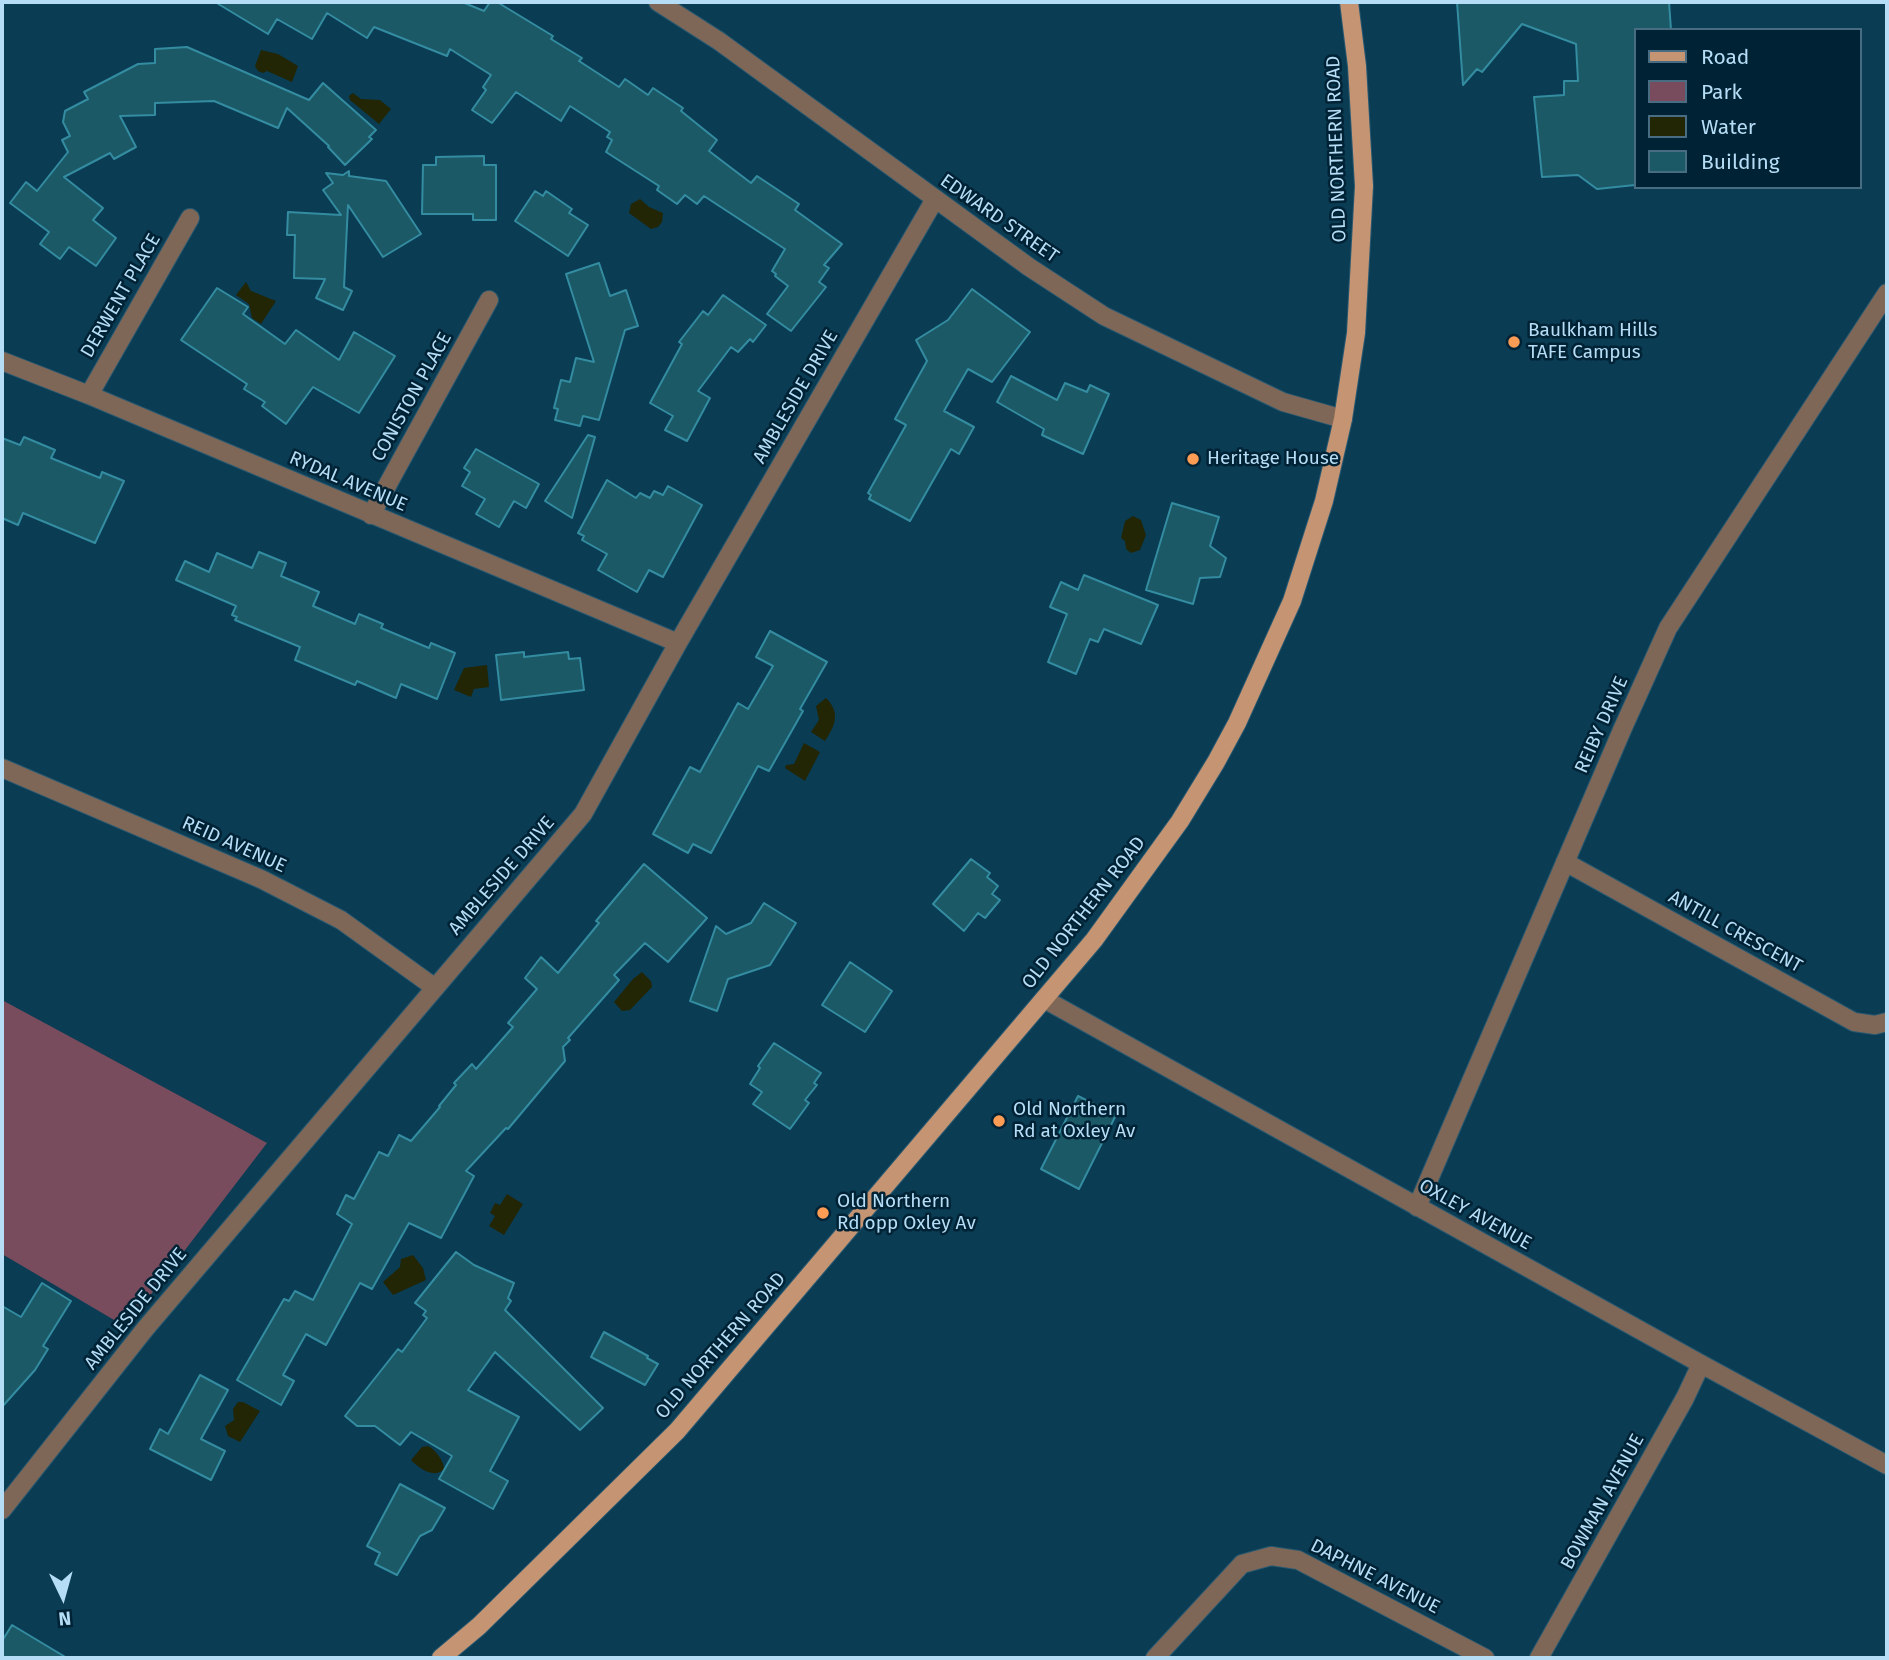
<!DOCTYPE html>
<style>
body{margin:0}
#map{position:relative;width:1889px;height:1660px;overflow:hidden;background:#0a3c54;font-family:"Fira Sans",sans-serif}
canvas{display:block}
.frame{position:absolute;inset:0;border:4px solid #b5ddf6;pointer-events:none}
.legend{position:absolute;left:1634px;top:28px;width:228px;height:161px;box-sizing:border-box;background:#002235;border:2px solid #486d82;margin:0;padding:9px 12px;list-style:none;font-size:21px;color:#b5ddf6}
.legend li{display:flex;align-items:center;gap:14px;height:35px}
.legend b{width:35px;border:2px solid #486d82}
.north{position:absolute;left:28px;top:1562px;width:70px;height:70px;-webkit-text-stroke:5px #002235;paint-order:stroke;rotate:175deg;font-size:19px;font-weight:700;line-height:28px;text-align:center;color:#b5ddf6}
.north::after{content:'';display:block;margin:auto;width:24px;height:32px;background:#b5ddf6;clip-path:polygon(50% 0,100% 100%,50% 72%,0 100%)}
</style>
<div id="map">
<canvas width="1889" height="1660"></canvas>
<div class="frame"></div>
<ul class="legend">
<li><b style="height:9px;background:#c49473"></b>Road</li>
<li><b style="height:19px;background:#784c5d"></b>Park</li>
<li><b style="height:19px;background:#222604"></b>Water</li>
<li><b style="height:19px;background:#1b5967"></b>Building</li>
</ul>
<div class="north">N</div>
</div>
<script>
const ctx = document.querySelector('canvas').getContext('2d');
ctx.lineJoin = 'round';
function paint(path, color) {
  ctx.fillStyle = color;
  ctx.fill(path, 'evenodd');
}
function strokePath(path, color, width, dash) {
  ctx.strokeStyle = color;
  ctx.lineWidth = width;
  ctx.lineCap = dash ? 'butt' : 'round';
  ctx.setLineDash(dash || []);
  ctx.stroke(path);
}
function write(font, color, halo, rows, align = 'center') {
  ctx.font = font + ' "Fira Sans",sans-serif';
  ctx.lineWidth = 5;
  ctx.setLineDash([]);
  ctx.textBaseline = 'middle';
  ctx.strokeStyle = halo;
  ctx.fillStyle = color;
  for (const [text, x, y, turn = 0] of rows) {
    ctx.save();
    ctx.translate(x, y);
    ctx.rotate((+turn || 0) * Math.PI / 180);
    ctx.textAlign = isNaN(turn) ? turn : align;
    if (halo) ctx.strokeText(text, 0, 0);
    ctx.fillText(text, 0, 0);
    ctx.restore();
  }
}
paint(new Path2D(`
 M2,1000L267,1143L126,1327L2,1254Z`), '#784c5d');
paint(new Path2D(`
 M261,50L278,54L298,66L292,82L267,71L263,73L258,71L255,66Z
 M353,93L361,99L380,100L391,109L379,124L350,100L349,96Z
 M640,199L649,207L663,213L662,222L658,227L651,229L629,213L631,204Z
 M246,282L251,291L276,301L261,324L252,318L249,304L236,295Z
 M1133,516L1141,520L1146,535L1140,550L1131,553L1126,549L1125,541L1121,538L1125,521Z
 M487,665L489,687L474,689L471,697L454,690L464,668Z
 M826,698C841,713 835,726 825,741L811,732L819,720L816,706Z
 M804,743L820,752L805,781L785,768L786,765L794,764Z
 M642,972L651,981L652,987L630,1010L622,1011L614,1002L633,979Z
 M507,1194L523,1204L504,1235L489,1226L495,1216L490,1213L495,1203L500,1205Z
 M413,1255L423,1268L426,1280L393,1295L383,1282L400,1267L401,1259Z
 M238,1402H243L260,1411L240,1442L228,1436L225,1426L234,1420L233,1409Z
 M428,1446C435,1449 444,1461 444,1469C434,1479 420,1469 411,1460L422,1447Z`), '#222604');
const building = new Path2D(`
 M215,2H462L484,11L490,2H497L553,36L551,39L582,58L579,61L619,87L625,79L648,95L653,88L683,108L681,111L717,140L709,151L751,183L757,176L799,204L795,210L842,244L824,265L829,268L819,282L826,287L791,331L767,314L788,286L775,276L776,274L772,271L785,249L704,196L697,204L685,195L677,204L657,190L659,186L606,152L612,140L607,137L610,132L570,106L561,121L516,92L492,123L472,110L486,90L483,87L491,75L450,49L447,56L374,27L367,38L327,13L312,39L277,19L268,34Z
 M1457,2H1669L1671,30H1635V185L1597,189L1578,175L1542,177L1534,97L1564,95V81H1578L1576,44L1522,24L1482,72L1477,69L1463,85Z
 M187,47L309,100L323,83L376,130L369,137L372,139L345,165L328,147L329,146L287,108L278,128L214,101L155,103V115L120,116L136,147L114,159L110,153L64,177L103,208L93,220L116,238L96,266L69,247L60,259L40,244L49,232L10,203L26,182L37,191L68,152L62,140L70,136L63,122L65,111L88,99L84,92L138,64L155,63V49Z
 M484,156V165H496V220H473V214H422L423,165H436V157Z
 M349,171V176L386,181L421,234L383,257L348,205L344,287L352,291L343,310L316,298L325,279L294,278L295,235H287L288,212L341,215L323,190L333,183L326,173L343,175Z
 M535,191L543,196L546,191L572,209L569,213L588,225L568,256L515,221Z
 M599,263L610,296L626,290L638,326L625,330L599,420L583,416L580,426L555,420L558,409L554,408L561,380L570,382L576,358L594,362L566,274Z
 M217,288L248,307L243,314L285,344L296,330L339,360L354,332L395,356L359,413L313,387L286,424L262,406L265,402L244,389L247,384L181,340Z
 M972,289L1030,332L992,382L968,369L944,411L974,427L959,454L951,449L910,521L869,499L871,495L868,493L906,425L895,419L927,361L916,340L948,320Z
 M723,295L766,325L753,342L750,339L738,352L731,347L698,391L710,398L687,441L665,430L673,416L650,403L682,344L679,342L703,311L708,315Z
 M1011,376L1057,400L1065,383L1087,392L1090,385L1109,394L1083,454L1042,435L1044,429L997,402Z
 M588,435L595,437L572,518L545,501Z
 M24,437L55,450L51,458L100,478L102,472L124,481L95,543L23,513L18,525L2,518V438L20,445Z
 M476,449L539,484L526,508L514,501L499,527L476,514L485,499L462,486L470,472L464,468Z
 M607,480L636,498L640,493L650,498L654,491L663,495L668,486L702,505L663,577L649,570L637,592L598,570L607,554L582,540L584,536L578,533Z
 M1172,503L1219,517L1210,546L1226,558L1220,577L1200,578L1193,604L1146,590Z
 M259,552L286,563L281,576L319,592L313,606L355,624L359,614L383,624L381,628L429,648L431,643L455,653L437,699L401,684L396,698L357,681L355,685L295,660L300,647L235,620L237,617L232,615L236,606L176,580L185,561L209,572L217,553L252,568Z
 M1084,575L1158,605L1141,644L1104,629L1098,642L1090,639L1076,674L1048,662L1067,614L1050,607L1061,582L1078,590Z
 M770,631L827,662L800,709L803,711L769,771L758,766L711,853L693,844L688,853L653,834L690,767L700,772L738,703L748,709L773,666L756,657Z
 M524,652V657L568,652L569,659L580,658L584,690L501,700L496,655Z
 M971,859L990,873L987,877L998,886L992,894L1000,900L985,918L978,913L964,931L933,904Z
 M644,864L707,918L668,962L645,943L614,975L619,980L568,1038L570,1040L563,1047L565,1061L508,1129L506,1128L466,1171L474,1176L441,1238L409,1223L372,1289L360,1283L326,1345L306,1334L283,1375L294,1381L281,1405L237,1380L284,1299L289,1301L295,1291L313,1300L352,1224L337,1214L346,1195L354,1199L379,1152L388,1156L399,1135L411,1141L440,1107L439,1106L456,1085L454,1083L472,1064L476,1069L513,1027L508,1023L537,989L525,978L541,957L558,973L599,923L596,921Z
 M764,903L796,923L770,965L728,979L717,1011L690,1001L716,926L726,934L751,923Z
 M850,962L892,991L865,1032L822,1005Z
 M774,1043L821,1073L814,1083L817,1085L805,1100L809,1103L790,1129L753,1104L762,1092L750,1084L760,1068L758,1066Z
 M1078,1096L1116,1115L1079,1189L1041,1169Z
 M456,1252L474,1265L514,1283L508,1298L511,1301L505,1310L603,1408L580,1430L495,1352L468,1390L519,1417L490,1471L508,1481L493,1509L439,1479L452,1456L411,1432L400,1445L375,1426H357L345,1416L398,1349L402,1352L427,1318L423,1315L426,1311L415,1303Z
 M42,1283L71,1301L43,1346L48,1349L35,1370L2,1407V1306L21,1317Z
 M604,1332L648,1356L647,1358L658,1364L645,1385L591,1357Z
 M200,1375L228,1390L201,1439L225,1451L211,1480L150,1449L160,1429L168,1434Z
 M400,1484L445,1508L432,1530L420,1536L397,1575L375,1564L380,1553L367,1546Z
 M12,1625L67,1658H2V1641Z`);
paint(building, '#1b5967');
strokePath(building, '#348ca0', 2);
const minor = new Path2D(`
 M658,2L719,41L1029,267L1104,316L1283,402L1343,419
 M2,361L89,395L678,643
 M89,395L190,218
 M371,515L489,300
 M2,768L261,879L341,920L434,987
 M1565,862L1854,1022L1875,1025L1887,1022
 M1044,999L1701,1364L1887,1465
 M1417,1207L1622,730L1668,628L1887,293
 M2,1510L145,1329L583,814L678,643L935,199
 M1155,1658L1242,1564L1271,1556L1298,1560L1485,1658
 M1539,1658L1685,1398L1701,1364`);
const major = new Path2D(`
 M441,1658L479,1626L677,1431L1094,940L1180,821L1216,762L1237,723L1292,601L1324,501L1343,419L1356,333L1364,186L1357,66L1349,2`);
strokePath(minor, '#295971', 20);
strokePath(major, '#295971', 20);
strokePath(minor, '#7f6757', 18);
strokePath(major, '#c49473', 18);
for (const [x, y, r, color] of [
 [1514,342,7,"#fd9c55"],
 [1193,459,7,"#fd9c55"],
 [999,1121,7,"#fd9c55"],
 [823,1213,7,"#fd9c55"]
]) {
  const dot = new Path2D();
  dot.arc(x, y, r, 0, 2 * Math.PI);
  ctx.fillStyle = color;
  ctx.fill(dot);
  strokePath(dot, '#002235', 2.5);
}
write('19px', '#b5ddf6', '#002235', [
 ["OLD NORTHERN ROAD",1337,149,-92],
 ["EDWARD STREET",999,219,35],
 ["DERWENT PLACE",121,296,-60],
 ["CONISTON PLACE",412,397,-61],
 ["AMBLESIDE DRIVE",796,397,-60],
 ["RYDAL AVENUE",348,482,23],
 ["REIBY DRIVE",1602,725,-66],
 ["REID AVENUE",234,845,24],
 ["AMBLESIDE DRIVE",502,876,-49],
 ["OLD NORTHERN ROAD",1084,913,-52],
 ["ANTILL CRESCENT",1735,932,29],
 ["OXLEY AVENUE",1475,1215,29],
 ["AMBLESIDE DRIVE",136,1309,-51],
 ["OLD NORTHERN ROAD",721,1346,-49],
 ["BOWMAN AVENUE",1603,1502,-61],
 ["DAPHNE AVENUE",1375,1577,27]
]);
write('19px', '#b5ddf6', '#002235', [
 ["Baulkham Hills",1528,331],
 ["TAFE Campus",1528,353],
 ["Heritage House",1207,459],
 ["Old Northern",1013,1110],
 ["Rd at Oxley Av",1013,1132],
 ["Old Northern",837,1202],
 ["Rd opp Oxley Av",837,1224]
], 'left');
</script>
